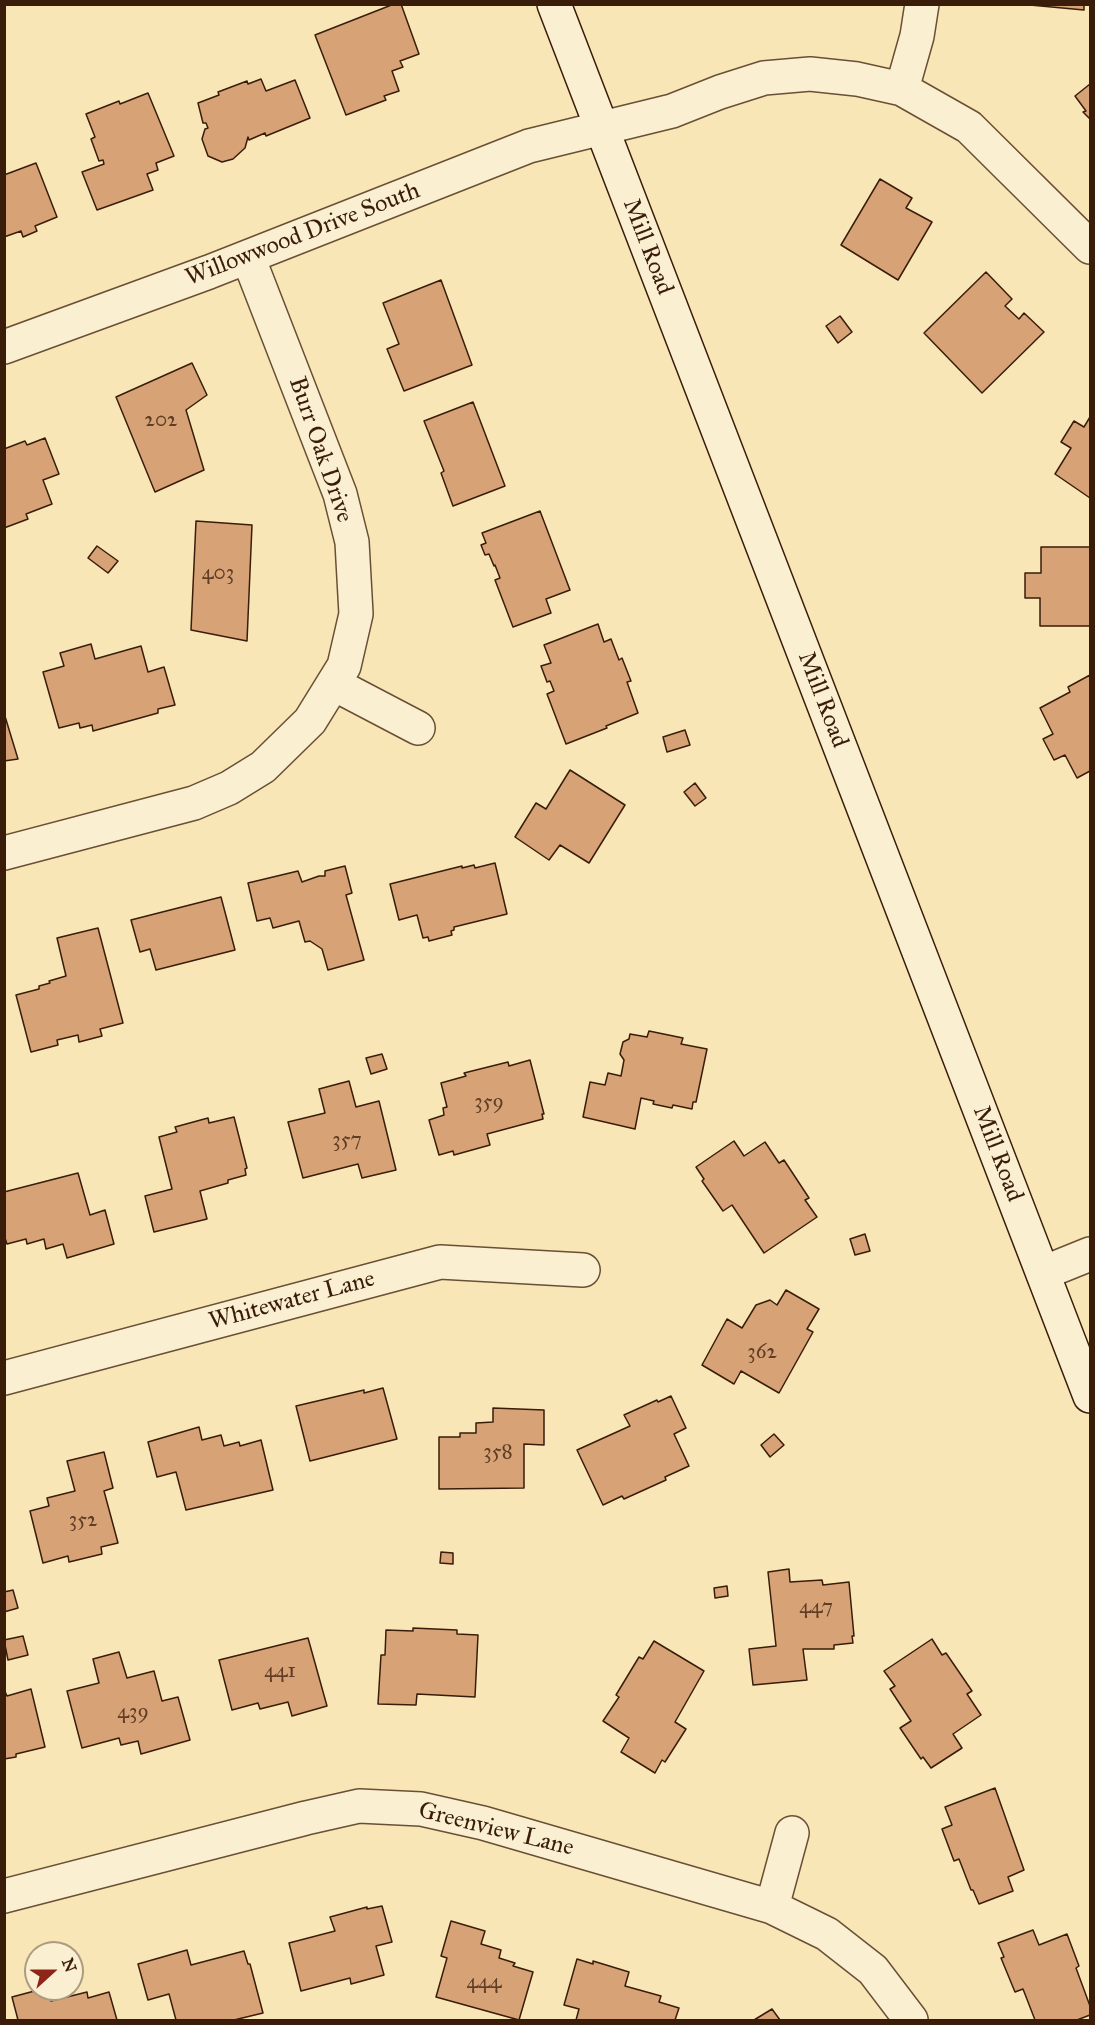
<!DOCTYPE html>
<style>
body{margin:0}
#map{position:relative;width:1095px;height:2025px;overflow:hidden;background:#f8e6b6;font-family:"IM FELL Great Primer",serif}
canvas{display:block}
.frame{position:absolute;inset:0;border:6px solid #391d0a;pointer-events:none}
.north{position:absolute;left:24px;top:1941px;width:60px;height:60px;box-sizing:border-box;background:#faefd0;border:2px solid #ad9b81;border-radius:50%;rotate:69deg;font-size:16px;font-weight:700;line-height:24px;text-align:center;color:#391d0a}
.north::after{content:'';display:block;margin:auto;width:21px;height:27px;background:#8f2418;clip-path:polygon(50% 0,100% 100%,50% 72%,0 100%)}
</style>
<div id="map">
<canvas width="1095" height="2025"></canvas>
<div class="frame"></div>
<div class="north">N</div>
</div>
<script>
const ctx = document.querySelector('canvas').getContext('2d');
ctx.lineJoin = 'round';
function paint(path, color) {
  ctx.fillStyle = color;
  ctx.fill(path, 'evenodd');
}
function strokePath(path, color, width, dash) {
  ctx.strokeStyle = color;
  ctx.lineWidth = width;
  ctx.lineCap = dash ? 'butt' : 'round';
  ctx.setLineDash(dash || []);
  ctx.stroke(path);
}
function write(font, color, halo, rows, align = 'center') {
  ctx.font = font + ' "IM FELL Great Primer",serif';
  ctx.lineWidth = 6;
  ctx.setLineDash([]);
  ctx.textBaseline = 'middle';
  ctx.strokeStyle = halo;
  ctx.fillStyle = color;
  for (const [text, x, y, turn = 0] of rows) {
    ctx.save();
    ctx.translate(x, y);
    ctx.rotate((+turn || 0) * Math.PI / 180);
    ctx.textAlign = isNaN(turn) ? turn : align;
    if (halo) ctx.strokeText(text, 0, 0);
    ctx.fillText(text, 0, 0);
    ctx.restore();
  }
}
const building = new Path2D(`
 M394,4H401L419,54L400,61L403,67L392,71L399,91L384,96L386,100L346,115L315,35Z
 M1019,4H1084V10Z
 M261,79L266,91L295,80L310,118L266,136L265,133L249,140L248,137L245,148L233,159L222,162L208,156L202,139L205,129L208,128L206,123H203L198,103L219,95L218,92L247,81L248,84Z
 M1090,84V119L1083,112L1086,111L1075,96Z
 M148,93L174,156L156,163L158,170L147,174L153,190L97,210L82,172L104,164L103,160L99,161L91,139L95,137L86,114L119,101L120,104Z
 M36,163L57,217L35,226L37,231L23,237L21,231L4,237V175Z
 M880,179L912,198L906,208L932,222L898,280L841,245Z
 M986,272L1012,299L1005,306L1019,319L1024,313L1044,332L982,393L924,333Z
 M441,280L472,365L404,391L387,349L399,344L383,303Z
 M840,316L852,332L838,343L826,326Z
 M192,363L207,395L186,410L204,470L155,492L116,397Z
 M473,402L505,486L453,506L441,473L444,471L424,421Z
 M1090,417V498L1055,474L1071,448L1061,442L1074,421L1084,427Z
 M45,438L59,474L43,480L52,504L26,514L28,519L4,528V449L25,441L27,445Z
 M540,511L570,590L546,599L551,613L513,627L495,580L500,578L495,565L494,566L489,554L485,555L481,545L486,543L482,533Z
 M196,521L252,525L247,641L191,630Z
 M97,546L118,561L108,573L88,558Z
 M1041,547H1090V626H1040V598H1025V573H1041Z
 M598,624L604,642L611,639L619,660L622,658L631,681L627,682L638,713L606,726L607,728L566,744L547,694L554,691L550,681L547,682L541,666L551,663L544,645Z
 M91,644L95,659L141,646L148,672L164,667L175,705L158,709V713L93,731L92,725L80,728L79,723L59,728L43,672L64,666L60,653Z
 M1090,675V771L1077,778L1065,755L1054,760L1043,739L1053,734L1040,708L1070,692L1068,687Z
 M4,713L18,759L4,761Z
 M685,730L690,745L667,752L663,737Z
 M570,770L625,805L589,863L560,845L549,860L515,837L536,803L546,809Z
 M695,783L706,798L695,806L684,792Z
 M495,863L507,914L454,927V930L451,931L452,935L429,941L428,937L423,938L417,915L399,920L390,884L462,866V868L474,865L475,868Z
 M345,866L352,893L346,895L364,960L328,970L322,949L310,941L305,942L299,921L273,928L270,918L257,921L248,883L298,871L302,882L319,876H325V871Z
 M221,897L235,950L156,970L150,949L140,952L131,920Z
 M98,928L123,1023L100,1029L102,1036L79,1042L78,1035L57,1040L58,1045L31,1052L16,995L39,989V986L50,983L49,981L66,976L57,938Z
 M649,1031L683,1038L681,1044L707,1049L696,1102H693L692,1109L673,1105L672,1108L653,1104L654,1101L641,1098L635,1129L583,1117L590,1082L605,1085L608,1073L621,1076L624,1060L620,1054L623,1042L629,1039L630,1034L647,1037Z
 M382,1054L387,1069L371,1074L366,1058Z
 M530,1060L544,1114H542L543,1119L487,1134L490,1145L454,1155L453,1151L439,1155L429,1120L444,1115L443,1108L447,1107L441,1083L466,1076L464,1073L508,1062L509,1066Z
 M349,1081L356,1107L379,1101L396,1170L362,1178L358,1164L303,1178L288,1122L325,1113L319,1089Z
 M234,1117L247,1168L245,1169L246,1175L228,1180V1183L200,1191L207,1219L154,1232L145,1196L172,1189L159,1137L177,1132L175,1127L208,1118L209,1123Z
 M734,1141L744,1156L765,1142L779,1163L784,1160L809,1198L805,1200L817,1217L764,1253L732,1205L723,1211L702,1181L704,1179L696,1167Z
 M78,1173L90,1215L105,1210L114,1244L67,1258L63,1244L46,1249L44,1239L27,1244L26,1239L7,1244L4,1235V1192Z
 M865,1234L870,1251L855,1255L850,1239Z
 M786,1290L819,1309L807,1329L813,1332L779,1393L741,1371L734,1384L702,1365L727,1319L742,1328L756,1305L770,1300L777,1305Z
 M383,1388L397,1439L310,1461L296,1406L364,1390V1393Z
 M671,1396L686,1428L674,1434L689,1466L665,1477L666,1480L624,1499L622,1496L603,1505L577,1450L630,1426L624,1415L657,1400L658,1402Z
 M493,1408L544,1410V1445L524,1444V1488L439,1489V1437H460V1433H476V1423L493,1422Z
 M199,1427L202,1440L221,1435L224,1446L239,1442L240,1446L261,1440L273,1490L186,1510L176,1472L157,1477L148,1442Z
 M774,1434L784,1445L770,1457L761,1445Z
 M104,1452L113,1488L104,1491L118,1543L101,1547L102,1554L69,1562L68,1556L43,1563L30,1511L49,1506L47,1498L75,1491L67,1461Z
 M441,1552L453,1553V1564L440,1563Z
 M789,1569L790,1582L822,1580L823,1585L849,1582L854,1636H852L853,1643L834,1645V1649H803L807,1680L753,1685L749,1649L776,1646L768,1572Z
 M727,1586L728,1596L715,1598L714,1588Z
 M13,1590L18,1608L4,1612V1592Z
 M413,1628L457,1630V1634L478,1635L475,1697L417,1694L416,1705L378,1704L381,1655H385L386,1630L413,1631Z
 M23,1636L28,1655L8,1660L4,1640Z
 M308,1638L327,1706L292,1716L288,1702L260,1709L258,1703L232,1710L219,1660Z
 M932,1639L942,1655L946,1653L972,1691L967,1694L981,1715L953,1734L962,1748L931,1768L923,1757L921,1759L900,1728L911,1721L890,1689L895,1686L884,1671Z
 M654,1641L704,1671L675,1722L686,1729L665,1762L662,1760L655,1773L621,1752L629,1738L603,1721L619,1697L616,1695L639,1657L643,1659Z
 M119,1652L127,1678L154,1671L162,1701L178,1697L190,1740L141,1754L138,1741L121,1745L119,1738L82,1748L67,1691L99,1683L93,1659Z
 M4,1689L7,1696L31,1689L45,1747L16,1754V1757L4,1759Z
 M995,1788L1024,1870L1008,1877L1013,1891L979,1904L973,1890H971L959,1859L954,1861L942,1829L952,1825L945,1807Z
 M382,1906L392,1942L376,1946L384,1975L351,1984L350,1978L301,1991L289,1943L335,1931L330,1917L367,1907V1909Z
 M451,1921L485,1931L481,1944L501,1950L499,1958L515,1963L513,1966L533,1972L519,2020L436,1997L447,1958L441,1956Z
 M1033,1930L1039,1945L1067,1934L1079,1966L1076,1968L1090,2006V2015L1077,2020H1035L1023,1989L1015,1992L1001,1958L1004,1957L998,1943Z
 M187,1950L191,1965L244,1951L248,1964H250L263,2013L234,2020H176L169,1994L148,2000L138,1964Z
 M577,1959L593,1964V1961L629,1972L625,1986L661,1996L659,2002L679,2008L675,2020H576L579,2009L564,2005Z
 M42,1989H48L51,2001L87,1992L88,1998L109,1992L117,2020H18L12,1997Z
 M772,2009L780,2020H754Z`);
paint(building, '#d7a276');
strokePath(building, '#391d0a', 1.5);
const street = new Path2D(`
 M902,89L917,36L922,4
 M4,347L209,272L529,146L672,111L720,92L764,78L810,74L857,79L902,89L969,127L1090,247
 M334,684L418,728
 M4,853L194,803L229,788L263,767L310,721L344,666L356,614L352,542L340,494L248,257
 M1043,1273L1090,1254
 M4,1378L440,1262L583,1270
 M4,1896L306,1818L359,1806L421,1809L483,1823L772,1907L827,1934L873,1970L911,2020
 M772,1907L792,1833`);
const secondary = new Path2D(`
 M554,4L1090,1396`);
strokePath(street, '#694f35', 36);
strokePath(secondary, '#391d0a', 36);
strokePath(street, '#faefd0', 33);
strokePath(secondary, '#faefd0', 33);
write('21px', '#603e25', null, [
 ["202",161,421],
 ["403",218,574],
 ["359",489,1103],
 ["357",347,1141],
 ["362",762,1353],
 ["358",498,1453],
 ["352",83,1521],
 ["447",816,1608],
 ["441",280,1672],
 ["439",133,1713],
 ["444",484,1983]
]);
write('24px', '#391d0a', '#faefd0', [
 ["Willowwood Drive South",303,235,-21],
 ["Mill Road",647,247,69],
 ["Burr Oak Drive",320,450,71],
 ["Mill Road",822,700,69],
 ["Mill Road",997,1154,69],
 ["Whitewater Lane",292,1301,-15],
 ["Greenview Lane",496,1830,14]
]);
</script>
